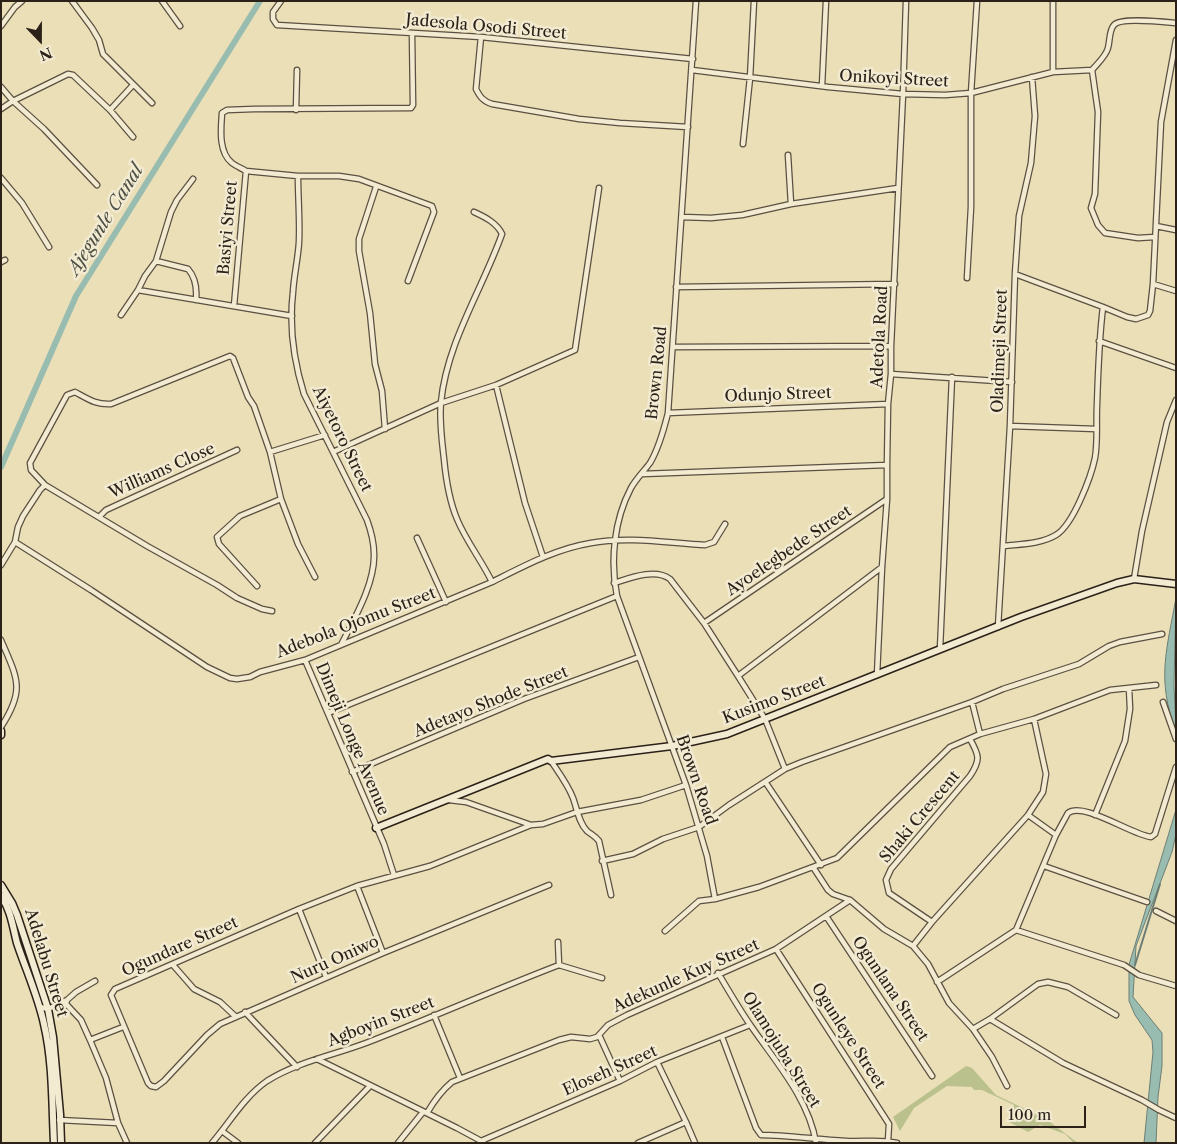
<!DOCTYPE html>
<style>
body{margin:0}
#map{position:relative;width:1177px;height:1144px;overflow:hidden;background:#ebdfb8;font-family:"Libre Caslon Text",serif}
canvas{display:block}
.frame{position:absolute;inset:0;border:2px solid #2b2119;pointer-events:none}
.north{position:absolute;left:15px;top:15px;width:50px;height:50px;-webkit-text-stroke:4px #f2ead1;paint-order:stroke;rotate:158deg;font-size:14px;font-weight:700;line-height:20px;text-align:center;color:#2b2119}
.north::after{content:'';display:block;margin:auto;width:18px;height:22px;background:#2b2119;clip-path:polygon(50% 0,100% 100%,50% 72%,0 100%)}
.scale{position:absolute;left:1000px;top:1106px;width:86px;height:22px;box-sizing:border-box;border:2px solid #2b2119;border-top:0;padding-left:6px;font-size:15px;line-height:18px;white-space:nowrap;color:#2b2119;-webkit-text-stroke:4px #f2ead1;paint-order:stroke}
</style>
<div id="map">
<canvas width="1177" height="1144"></canvas>
<div class="frame"></div>
<div class="north">N</div>
<div class="scale">100 m</div>
</div>
<script>
const ctx = document.querySelector('canvas').getContext('2d');
ctx.lineJoin = 'round';
function paint(path, color) {
  ctx.fillStyle = color;
  ctx.fill(path, 'evenodd');
}
function strokePath(path, color, width, dash) {
  ctx.strokeStyle = color;
  ctx.lineWidth = width;
  ctx.lineCap = dash ? 'butt' : 'round';
  ctx.setLineDash(dash || []);
  ctx.stroke(path);
}
function write(font, color, halo, rows, align = 'center') {
  ctx.font = font + ' "Libre Caslon Text",serif';
  ctx.lineWidth = 5;
  ctx.setLineDash([]);
  ctx.textBaseline = 'middle';
  ctx.strokeStyle = halo;
  ctx.fillStyle = color;
  for (const [text, x, y, turn = 0] of rows) {
    ctx.save();
    ctx.translate(x, y);
    ctx.rotate((+turn || 0) * Math.PI / 180);
    ctx.textAlign = isNaN(turn) ? turn : align;
    if (halo) ctx.strokeText(text, 0, 0);
    ctx.fillText(text, 0, 0);
    ctx.restore();
  }
}
paint(new Path2D(`
 M966,1066L972,1068L996,1095L1046,1119L1078,1143H1074L1065,1134L1040,1125L1028,1132L1009,1122L1014,1105L982,1090H974L972,1087L947,1086L914,1108L900,1131L893,1117Z`), '#bac18d');
const water = new Path2D(`
 M1176,598L1174,685L1176,730C1156,681 1167,648 1176,598Z
 M1176,810V834L1172,852L1136,946L1133,997L1162,1033V1066L1158,1097L1156,1143H1144L1153,1052L1152,1040L1135,1015L1129,1001V965Z`);
paint(water, '#98bcb0');
strokePath(water, '#6c7e74', 1);
strokePath(new Path2D(`
 M1135,965L1160,884`), '#6c7e74', 2);
strokePath(new Path2D(`
 M1,467L76,296L260,1`), '#98bcb0', 6);
const street = new Path2D(`
 M72,1L92,28L99,40L103,54L152,103
 M162,1L180,26
 M281,1L273,12V19L277,25L481,37L693,59
 M696,1L668,413C664,429 659,448 650,463C644,471 636,479 631,488C614,520 610,561 617,596L686,785L707,856L715,899
 M1,26L15,7L22,1
 M481,37L476,89C480,97 483,101 492,104L579,119L620,123L688,127
 M692,70L828,87L903,94L945,95L971,93L1053,72L1092,70
 M1092,70L1098,112L1095,194L1091,208L1098,225L1105,233L1138,238L1155,237
 M1092,70C1098,63 1106,56 1108,48C1110,41 1109,30 1114,25C1120,17 1165,22 1176,23
 M1053,72V1
 M822,86L826,1
 M1,87L13,101L44,129L97,185
 M1,109L13,101L68,74L73,75L110,110L133,85
 M110,110L133,137
 M296,110L297,70
 M743,144L750,78L754,1
 M788,155L791,204
 M246,171L298,176H339L359,179L432,206L434,212L408,281
 M298,176C298,198 300,220 299,242C298,259 294,275 293,292C289,326 294,362 304,394L367,520C371,531 374,542 374,554C375,584 354,619 341,645
 M1,178L22,203L49,247
 M376,187L359,239V251L370,313L375,364L382,391L385,429
 M474,212C485,217 497,223 502,234C482,290 447,342 441,402C439,420 442,441 444,459C446,480 449,500 457,519C466,541 482,561 492,582
 M682,217L711,218L742,215L791,204L898,188
 M1156,226L1176,230
 M156,261L188,269C196,278 197,289 196,300
 M1,262L5,260
 M1015,274L1103,307L1127,317L1136,319L1148,315L1150,311L1153,284L1161,122L1176,40
 M967,278L971,207V93L977,1
 M1153,284L1176,291
 M676,287L895,284
 M138,290L292,316
 M234,306L246,171C241,168 236,166 232,163C218,152 221,128 222,113L227,110L254,109L411,108L413,105L412,33
 M121,315L138,290L145,276L156,261L171,212L177,200L193,179
 M1099,341L1176,368
 M673,347L891,346
 M891,374L1012,382
 M496,385L525,503L543,557
 M668,413L888,404
 M1010,426L1096,429
 M270,452L325,435
 M333,452L441,403L496,385L575,350L599,188
 M642,474L887,465
 M100,516L106,510L237,450
 M417,538L446,602
 M15,542L91,590L207,667L230,678L237,679L250,677L260,672L305,660L492,582C524,566 555,549 591,543C628,536 668,543 705,545L714,542L725,524
 M1004,546C1021,544 1041,544 1056,535C1073,525 1091,477 1095,458C1098,441 1096,422 1097,405C1098,372 1099,339 1103,307
 M1,565L15,542L18,527L23,516L40,490L45,485
 M1134,579L1142,531L1167,422L1176,400
 M614,583C630,578 655,568 670,579L704,623L738,676L765,719L785,769
 M257,586L219,544L217,537L240,516L281,499
 M272,611L262,609L237,598L217,585L147,546L45,485L31,470L30,463L67,395L75,392C88,399 96,405 111,404L230,356L233,358L248,397L254,406L270,452L281,499L298,544L315,577
 M704,623L887,499
 M998,627L1010,426L1015,274L1019,216L1031,163L1035,116L1032,77
 M1,640C17,678 26,689 1,727
 M940,649L952,377
 M305,660L384,844L394,875
 M877,675L882,567L887,499V465L888,404L891,374V346L903,94L906,1
 M738,676L882,567
 M972,702L980,734
 M1163,702L1176,739
 M328,713L617,596
 M551,761C559,773 568,785 573,798C577,809 579,823 587,831C592,835 595,836 599,841L611,895
 M352,772L524,699L639,657
 M766,783L821,865
 M449,800L466,802L531,825L543,824L577,812L641,800L686,785
 M1028,815L1056,835
 M1095,815L1125,741L1130,709L1129,688
 M531,825L430,866L357,886L299,909L115,989L111,995L148,1083L151,1086L156,1087L164,1081L207,1035L220,1024L383,953L549,885
 M602,861L633,854L663,839L699,827L729,805L785,769L802,762L972,702L1003,689L1079,664L1109,646L1120,642L1162,634
 M1044,866L1147,902
 M813,867L828,890L833,894L850,900L884,929L913,946L928,964L949,1003L973,1029L992,1057L1007,1086
 M357,886L383,953
 M299,909L326,977
 M1156,911L1176,921
 M826,916L932,1076
 M932,922L889,893L886,880L891,869L970,776C981,760 979,755 970,739
 M1016,930L1124,965L1139,975L1176,986
 M665,931L699,901L715,899L759,887L837,858L950,747L980,734L1034,719L1110,690L1156,685
 M913,946L932,922L1028,815L1043,792L1046,774L1034,719
 M776,949L889,1124L888,1141
 M173,965L194,989L220,1002L236,1017
 M559,965L602,978
 M718,973C729,991 739,1009 751,1026C775,1061 809,1099 816,1143
 M937,982L1016,930L1056,835L1068,813C1083,801 1132,835 1151,837L1155,834L1176,767
 M67,1000L76,992L95,981
 M40,1007L48,1009L67,1000L66,1004L81,1020L90,1040L106,1078L118,1123L127,1143
 M245,1012L297,1067
 M434,1015L460,1078
 M990,1019L1063,1063L1142,1100L1159,1110L1176,1118
 M973,1029L990,1019L1038,984L1048,982L1068,987L1116,1015
 M599,1035L620,1081
 M722,1037L756,1128L761,1135C789,1135 818,1140 846,1141C863,1142 881,1139 897,1143
 M90,1040L123,1027
 M317,1059L457,1128L483,1142
 M657,1062L686,1122L695,1143
 M427,1113C434,1101 441,1091 452,1082L559,1040L571,1037L590,1039L597,1037L608,1025L627,1015L776,949L850,900
 M59,1120L118,1123
 M222,1131L238,1143
 M481,1141L620,1081L657,1062L750,1025
 M212,1143C230,1122 244,1097 267,1081C297,1062 334,1055 366,1043C431,1018 494,990 559,965L558,942
 M315,1143L370,1086
 M398,1143L423,1112
 M638,1143L686,1122`);
const secondary = new Path2D(`
 M1,731V735
 M376,828L548,759L551,761L672,746L727,734L1021,617L1117,583L1134,579L1176,584
 M1,885L12,903L17,915L48,1009L53,1037L60,1114L61,1143
 M1,896C11,910 13,928 17,943C26,970 38,996 44,1024C53,1062 52,1103 54,1143`);
strokePath(street, '#5b5041', 7);
strokePath(secondary, '#2b2119', 9);
strokePath(street, '#f2ead1', 4.5);
strokePath(secondary, '#f2ead1', 6);
write('16px', '#2b2119', '#f2ead1', [
 ["Jadesola Osodi Street",486,27,5],
 ["Onikoyi Street",894,79,3],
 ["Basiyi Street",228,228,-85],
 ["Adetola Road",880,337,-87],
 ["Oladimeji Street",1000,351,-88],
 ["Brown Road",657,373,-84],
 ["Odunjo Street",778,395,-2],
 ["Aiyetoro Street",342,439,64],
 ["Williams Close",162,471,-24],
 ["Ayoelegbede Street",789,551,-34],
 ["Adebola Ojomu Street",356,623,-21],
 ["Kusimo Street",774,700,-21],
 ["Adetayo Shode Street",491,702,-22],
 ["Dimeji Longe Avenue",352,739,67],
 ["Brown Road",696,780,71],
 ["Shaki Crescent",920,817,-50],
 ["Ogundare Street",180,947,-24],
 ["Nuru Oniwo",335,960,-24],
 ["Adelabu Street",46,963,73],
 ["Adekunle Kuy Street",686,976,-24],
 ["Ogunlana Street",890,989,56],
 ["Agboyin Street",381,1022,-21],
 ["Ogunleye Street",848,1036,57],
 ["Olamojuba Street",781,1050,58],
 ["Eloseh Street",610,1071,-24]
]);
write('italic 18px', '#4c5046', '#f2ead1', [
 ["Ajegunle Canal",106,220,-58]
]);
</script>
